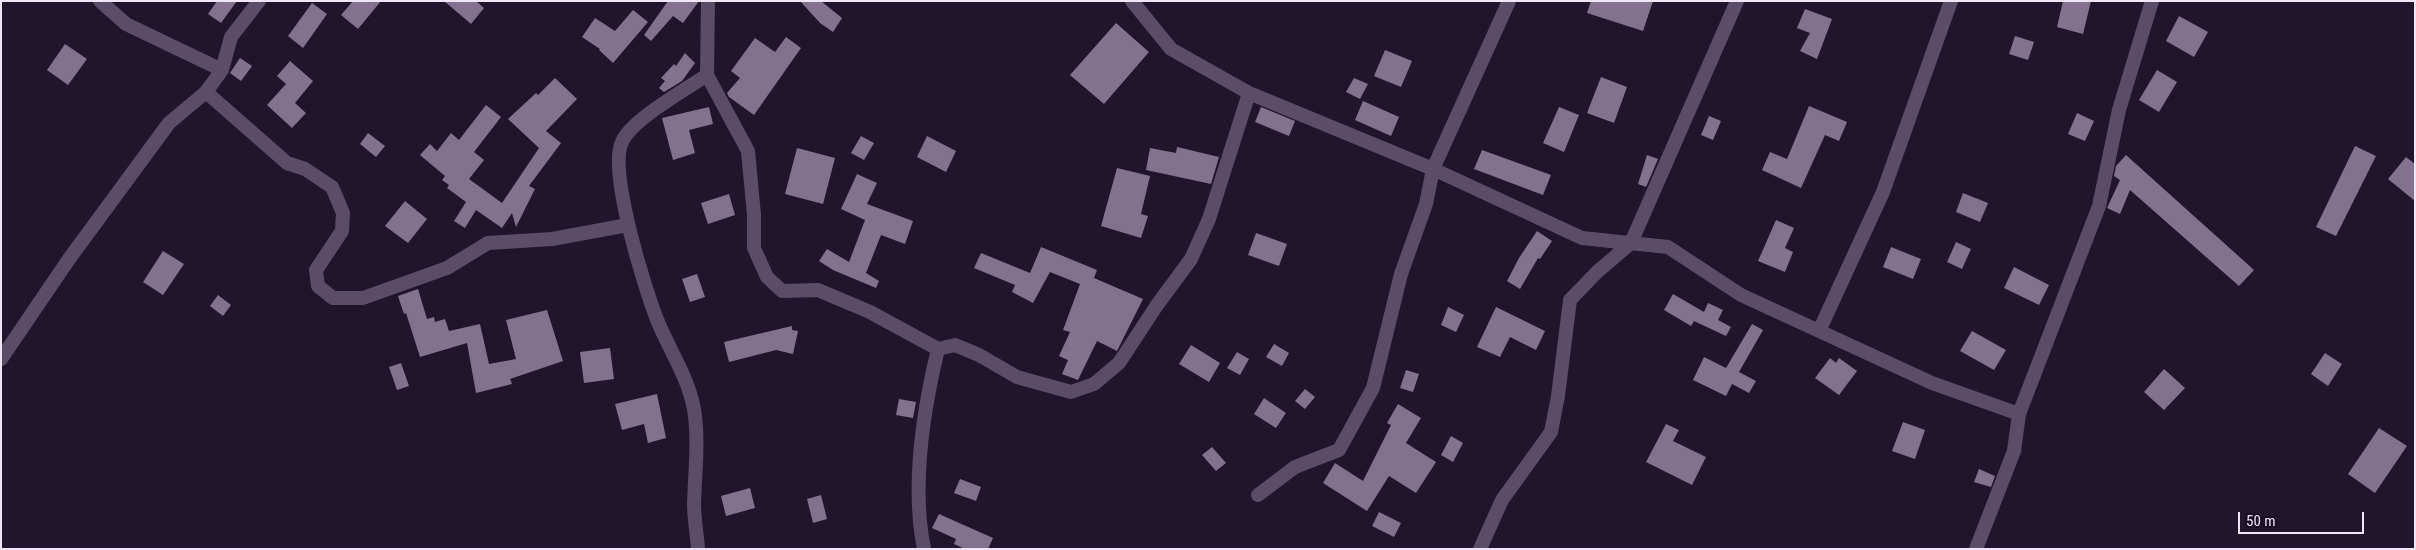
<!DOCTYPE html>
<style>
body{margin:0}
#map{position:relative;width:2416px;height:550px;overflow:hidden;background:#21152d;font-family:"Roboto Condensed",sans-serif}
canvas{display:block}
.frame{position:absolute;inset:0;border:2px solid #efe7f8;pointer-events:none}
.scale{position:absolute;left:2238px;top:512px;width:126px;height:22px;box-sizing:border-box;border:2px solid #efe7f8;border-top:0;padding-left:6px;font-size:15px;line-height:18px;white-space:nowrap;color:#efe7f8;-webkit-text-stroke:4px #180c23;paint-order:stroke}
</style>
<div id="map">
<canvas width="2416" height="550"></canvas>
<div class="frame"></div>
<div class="scale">50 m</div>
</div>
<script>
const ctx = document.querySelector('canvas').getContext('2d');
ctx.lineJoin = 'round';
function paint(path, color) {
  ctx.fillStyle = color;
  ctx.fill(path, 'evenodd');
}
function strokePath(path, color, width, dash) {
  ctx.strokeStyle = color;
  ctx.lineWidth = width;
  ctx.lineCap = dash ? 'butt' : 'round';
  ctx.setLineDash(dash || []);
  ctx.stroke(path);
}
paint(new Path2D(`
 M217,1H237L221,23L208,14Z
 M353,1H381L358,29L341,15Z
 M444,1H476L484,8L471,24Z
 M668,1H699L683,23L673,16L651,41L644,35Z
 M800,1H821L842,18L833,32L820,23Z
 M1591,1H1653L1643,31L1587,13Z
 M2063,1H2091L2083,34L2057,27Z
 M312,3L327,14L303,48L288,36Z
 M1805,9L1832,19L1817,59L1800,51L1810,33L1797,28Z
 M633,10L648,22L613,63L599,50L600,49L582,37L595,18L615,31Z
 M2179,16L2208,32L2194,57L2166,41Z
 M1116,23L1149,52L1104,104L1070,75Z
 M2015,36L2034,42L2028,60L2009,54Z
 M786,37L801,48L754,115L729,97L727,93L740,78L731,71L755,38L775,52Z
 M65,44L87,59L68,85L47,70Z
 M1385,50L1412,61L1401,87L1374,76Z
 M685,53L695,63L682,81L664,92L659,88L665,81L661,78L674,64L676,66Z
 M240,58L252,66L241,81L230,73Z
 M290,61L313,81L295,103L306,113L292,128L267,105L286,84L277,76Z
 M2157,70L2177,82L2159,112L2139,100Z
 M1601,77L1627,87L1614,123L1587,113Z
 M555,78L577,99L546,131L561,143L529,186L535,189L516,227L512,213L502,228L476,210L465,228L454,221L466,202L447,188L449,185L442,180L445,176L420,155L430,144L437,151L451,133L459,140L486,105L501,117L474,152L484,160L469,179L502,203L539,148L508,119L536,93L538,95Z
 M1354,78L1368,84L1360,99L1346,92Z
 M1363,101L1399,117L1391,136L1355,120Z
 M1809,106L1847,122L1839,141L1825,135L1801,188L1762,170L1770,152L1787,159Z
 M709,107L713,124L689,130L695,153L673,160L662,118Z
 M1261,107L1295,121L1289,136L1255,122Z
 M1559,107L1579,115L1564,152L1543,143Z
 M2077,113L2094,121L2085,141L2068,134Z
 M1709,116L1721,121L1713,140L1701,135Z
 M368,133L385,146L376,157L360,144Z
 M861,136L874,143L864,160L851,153Z
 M927,136L956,151L946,172L917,157Z
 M2355,146L2376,156L2336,236L2316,227Z
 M1177,147L1219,157L1211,184L1146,170L1150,148L1176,153Z
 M797,148L835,158L823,204L785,194Z
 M1482,150L1551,175L1543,195L1474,169Z
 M1647,155L1658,159L1646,187L1638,184Z
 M2126,155L2254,270L2239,286L2130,190L2120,214L2107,208L2120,180L2114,176L2116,166Z
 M2406,157L2415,164V201L2388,179Z
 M1117,168L1150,176L1141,214L1148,216L1141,238L1101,226Z
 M857,174L877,183L867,204L913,221L905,244L881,235L866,273L879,281L876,288L833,270L819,261L827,249L849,262L865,220L841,209Z
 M1963,193L1988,203L1980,222L1956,212Z
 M729,194L735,215L708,224L701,203Z
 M405,201L427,219L408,243L385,226Z
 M1776,220L1794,228L1785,248L1793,252L1785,272L1758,261Z
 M1537,231L1552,241L1540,259L1538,258L1520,289L1507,281L1519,258Z
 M1256,233L1287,244L1279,266L1248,255Z
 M1956,242L1971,249L1962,269L1947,262Z
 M1041,247L1097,270L1094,278L1143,299L1117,351L1097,341L1078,380L1062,374L1068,360L1059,356L1070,332L1063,330L1080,284L1050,272L1033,303L1012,292L1015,285L974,268L981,253L1030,273Z
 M1891,247L1921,259L1913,279L1883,267Z
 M163,251L184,264L163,295L143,282Z
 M2014,267L2049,285L2039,305L2004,288Z
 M697,274L705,297L690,302L682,279Z
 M418,289L427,319L434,317L435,322L445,319L449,331L480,324L489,364L516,359L506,320L547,310L563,361L510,379L512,384L476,393L467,343L420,357L406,313L404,314L398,296Z
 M1673,294L1704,312L1708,303L1723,310L1718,320L1731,327L1726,336L1694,321L1691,326L1664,310Z
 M218,295L231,305L223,316L210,306Z
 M1448,307L1464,315L1456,332L1441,325Z
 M1496,307L1545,331L1536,350L1510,337L1500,357L1477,347Z
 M1752,324L1763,330L1739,372L1756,381L1749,393L1732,384L1726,396L1693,380L1704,357L1726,368Z
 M792,326V330L798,331L793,354L776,350L729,362L724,342Z
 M1972,331L2006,350L1994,370L1960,351Z
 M1274,344L1289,353L1282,366L1266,357Z
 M1191,345L1220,363L1209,382L1179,364Z
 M610,348L614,379L584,383L580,352Z
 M1237,352L1249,359L1240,375L1227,368Z
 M2325,353L2342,364L2328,386L2311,374Z
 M1830,358L1836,363L1839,358L1857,371L1839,395L1815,378Z
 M401,363L409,386L397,390L389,367Z
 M2164,369L2185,388L2164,410L2144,392Z
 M1406,370L1419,374L1413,392L1400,388Z
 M1305,389L1315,397L1305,409L1295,401Z
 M657,394L666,438L648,443L644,424L622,430L615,404Z
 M1264,398L1286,413L1276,428L1254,414Z
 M899,399L916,402L913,418L896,415Z
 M1398,404L1421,418L1406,443L1436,462L1416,493L1389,476L1367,511L1323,483L1335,463L1363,481L1391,425L1387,423Z
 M1903,422L1925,430L1915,459L1892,451Z
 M1666,424L1679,430L1673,441L1706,457L1692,485L1646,462Z
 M2379,428L2407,446L2375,493L2348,474Z
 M1451,436L1463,443L1453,462L1441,455Z
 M1212,447L1226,463L1216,471L1202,455Z
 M1979,469L1995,476L1991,487L1974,482Z
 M960,479L981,487L976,501L954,493Z
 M750,488L755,508L726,516L721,496Z
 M821,495L827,519L813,523L807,499Z
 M1379,512L1401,523L1394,537L1372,526Z
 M939,514L993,538L988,549H965L954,544L956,539L932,528Z`), '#83728f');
strokePath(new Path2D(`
 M708,1L707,75L748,151L754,215V248L767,277L782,291L818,290L870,312L938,349C923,411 911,485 924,549
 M1132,1L1171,49L1249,93L1433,169L1582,238L1668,247L1741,295L1932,383L2019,414
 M222,70L231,37L259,1
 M206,92L287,163L305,169L332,187L343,213L342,231L316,270L318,286L333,298H363L447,268L488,243L552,239L628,225
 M1819,331L1883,192L1951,1
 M938,349L955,345L979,355L1017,377L1071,392L1094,384L1119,363L1157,305L1191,259L1209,219L1249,93
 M1,359L69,259L169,123L206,92L222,70L126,24L100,1
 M1258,495L1295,467L1339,450L1373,388L1401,274L1426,204L1433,169L1509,1
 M698,549C697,534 694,518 694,504C695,472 699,440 694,409C688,377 670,351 658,322C645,290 608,171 622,142C631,120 685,90 707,75
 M1480,549L1502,500L1551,432L1558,396L1570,300L1597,272L1631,243L1737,1
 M1976,549L2014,451L2019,414L2099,206L2119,110L2152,1`), '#5b4d69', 14);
</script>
